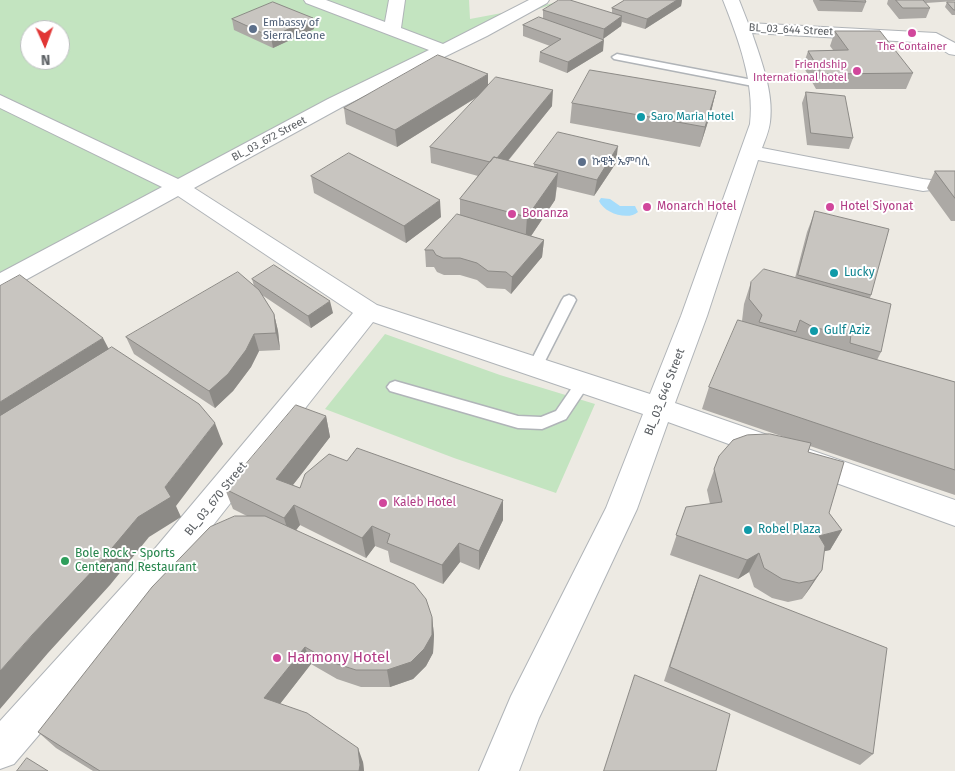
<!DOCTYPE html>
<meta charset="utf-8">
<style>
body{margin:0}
#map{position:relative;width:955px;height:771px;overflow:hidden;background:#edeae3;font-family:"Fira Sans",sans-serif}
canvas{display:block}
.north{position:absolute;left:20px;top:20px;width:50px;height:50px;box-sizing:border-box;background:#fff;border:1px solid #bdbfc1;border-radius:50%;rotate:178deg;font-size:14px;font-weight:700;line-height:20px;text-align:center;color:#5b5f63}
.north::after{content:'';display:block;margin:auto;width:18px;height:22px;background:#e13635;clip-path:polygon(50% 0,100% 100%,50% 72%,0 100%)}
</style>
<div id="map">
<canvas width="955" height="771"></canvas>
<div class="north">N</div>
</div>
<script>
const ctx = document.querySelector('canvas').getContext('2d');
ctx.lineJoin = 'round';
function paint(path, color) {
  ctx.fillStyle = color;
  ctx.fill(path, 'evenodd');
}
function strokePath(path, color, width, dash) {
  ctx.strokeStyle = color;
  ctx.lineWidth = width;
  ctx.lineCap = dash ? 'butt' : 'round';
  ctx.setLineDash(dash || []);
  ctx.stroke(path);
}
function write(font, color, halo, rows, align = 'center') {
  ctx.font = font + ' "Fira Sans","Noto Sans Ethiopic",sans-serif';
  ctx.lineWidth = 4;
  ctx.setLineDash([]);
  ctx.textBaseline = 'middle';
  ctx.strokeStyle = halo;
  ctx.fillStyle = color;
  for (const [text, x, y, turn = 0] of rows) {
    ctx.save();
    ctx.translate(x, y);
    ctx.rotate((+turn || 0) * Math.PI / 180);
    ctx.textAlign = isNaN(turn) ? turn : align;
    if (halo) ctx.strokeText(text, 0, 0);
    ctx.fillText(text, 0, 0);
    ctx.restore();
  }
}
paint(new Path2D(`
 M0,0H469L470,19L560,2L464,33L0,273ZM30,30H60V60H30Z
 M385,334L500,375L595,404L556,493L454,458L325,409Z`), '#c3e4c0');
paint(new Path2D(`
 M601,198L610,199L620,206H635L638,212C628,221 604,213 599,201Z`), '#a5dcfb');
const service = new Path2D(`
 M617,54L758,81L763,84L758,87L614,59L612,57Z
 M569,295L574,297L576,300L542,367L540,371L535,372L530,371L528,367L562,300L564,297Z
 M583,377L588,379L590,383L566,419L542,429L518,428L390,391L387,387L390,383L395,381L518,416L541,417L556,411L578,379Z`);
const minor = new Path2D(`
 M304,0H326L385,22L389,0H405L401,28L443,44L529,0H549L547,3L487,36L342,107L194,188L377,305L650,394L681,316L750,124C755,83 738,38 723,0H739L748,23L936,33L955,43V55L949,54L932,43L752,33C761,60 774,93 770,122C769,131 765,140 762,148L923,179L931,180L934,185L931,190L923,191L758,160L707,316L675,403L955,500V526L668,422L637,509L539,718L519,771H479L511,696L606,508L643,414L373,322L155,599L14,764L0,769V721L131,577L353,313L178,196L9,289L0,291V273L162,187L0,108V95L178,179L328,99L429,50L306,3Z`);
strokePath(service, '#b0b4b8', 3);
strokePath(minor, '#b0b4b8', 2);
paint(service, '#fff');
paint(minor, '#fff');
paint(new Path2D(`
 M625,0H682L681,6L645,29L622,22L621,26L603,39V51L567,73L539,62L540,52L550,46L523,36V25L543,18V10L612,13V8Z
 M813,0H865L866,2L862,12L818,11L813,1Z
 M888,0H923L930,8L926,18L899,19L887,4Z
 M923,0H955V1L926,3Z
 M947,2H955V15H952L945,7Z
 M232,19L314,29L273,48L234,30Z
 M835,31L913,73L906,89H816L803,66L808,51L833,50L830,46Z
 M488,86L552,106L508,161L534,167V164L616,163L594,196L557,187L555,200L531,236L544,240L542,257L511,294L505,289L487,288L477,280L460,275H444L437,272L434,267H426L425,250L460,215V199L478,176L431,163L430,147L479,96L397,147L346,124L344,108Z
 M716,91L711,112L700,147L570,123L572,103Z
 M806,92L853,138L849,149L807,145L802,103Z
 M935,171H955V221H951L927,188Z
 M311,176L441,217L406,243L314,193Z
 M815,211L871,295L870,298L881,352L877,360L955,382V495L810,446L808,452L829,513L842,530L830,550L824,551L822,570L802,599L788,602L772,598L754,587L749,572L738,579L670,555L686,507L710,504L707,490L719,456L790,439L702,409L709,387L742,321L744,304L751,282L795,278L807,232Z
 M252,279L333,313L311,328L262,295L274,314L278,331L280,350L259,351L251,367L233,391L215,408L134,354L126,337L254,286Z
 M326,416L330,437L293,485L300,488L347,461L503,500V520L479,570L460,562L443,584L390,562L388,551L375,546L366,558L300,525L296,530L432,617L434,635L433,653L426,666L413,679L390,687H361L337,679L311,664L280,704L363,762L364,771H93L56,748L38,732L247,516L233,509L225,489Z
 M700,575L873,754L860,765L664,681L694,590Z
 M635,675L716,771H604Z`), '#aca9a5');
paint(new Path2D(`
 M677,0H682L681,6L645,29L647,19Z
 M622,16L621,26L603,39L604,29Z
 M313,18L314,29L273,48L271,37Z
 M604,40L603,51L567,73L568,62Z
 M488,74V90L397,147L395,130Z
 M553,90L552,106L492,180V163Z
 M716,91L711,112L700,147L705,127Z
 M618,146L616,163L594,196L597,180Z
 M558,173L555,200L525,245L527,217Z
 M440,200L441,217L406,243L404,226Z
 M544,240L542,257L511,294L512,277Z
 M330,301L333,313L311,328L308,316Z
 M274,314L278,331L280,350L276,333Z
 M254,334L259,351L251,367L233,391L215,408L209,391Z
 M103,338L114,359L0,433V402Z
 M326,416L330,437L282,499L276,479Z
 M215,423L223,444L176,506L181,517L149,537L110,585L48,653L0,709V671L165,487Z
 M503,500V520L479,570V551Z
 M294,505L300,525L290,538L284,518Z
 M372,526L375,546L366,558L362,538Z
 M842,530L830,550L807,555L819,536Z
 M459,543L460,562L443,584L442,565Z
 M759,553L749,572L738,579L747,560Z
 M822,570L810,588L802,599L814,580Z
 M432,617L434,635L433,653L426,666L413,679L390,687L387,670Z
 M305,647L311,664L272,714L264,698Z
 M358,748L363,762L364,771H359Z`), '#8c8a86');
const building = new Path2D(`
 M559,0H570L622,16L604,29L543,10Z
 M625,0H677L647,19L612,8Z
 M820,0H865L866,2L821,0Z
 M896,0H923L930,8H903Z
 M273,2L313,18L271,37L232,19Z
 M947,2H955V10H954Z
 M539,17L604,40L568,62L540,52L561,39L523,25Z
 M835,31H880L913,73L822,74L808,51L848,50Z
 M438,55L488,74L395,130L344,108Z
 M590,70L716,91L705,127L572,103Z
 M496,77L553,90L497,158L494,157L490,162L430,147Z
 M806,92L845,96L853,138L811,133Z
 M558,132L618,146L597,180L534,164Z
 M349,153L440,200L404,226L311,176Z
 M494,157L558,173L527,217L460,199Z
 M935,171H955V198Z
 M815,211L889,229L871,295L798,275Z
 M457,214L544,240L512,277L506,272L488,271L477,263L460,258H443L436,255L433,250H425Z
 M274,265L330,301L308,316L252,279Z
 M764,269L891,304L881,352L850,343L851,334L834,332L813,327L800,320L796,332L759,322L762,315L749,299L751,282Z
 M238,272L259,290L274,314L276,333L254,334L246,350L228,374L209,391L126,337Z
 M20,275L103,338L0,402V286Z
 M738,320L955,382V470L709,387Z
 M112,347L199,404L215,423L165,487L171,497L138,517L97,566L32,635L0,671V416Z
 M296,405L326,416L276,479L300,488L305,474L329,454L347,461L357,448L503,500L479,551L459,543L442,565L387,543L390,534L372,526L362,538L294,505L284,518L225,489Z
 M770,434L811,443L808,452L844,462L829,513L842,530L819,536L825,546L822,570L814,580L799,583L782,579L764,568L759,553L747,560L676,535L686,507L722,502L714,469L719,456L733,440L747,435Z
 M235,516H265L414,584L426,599L432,617V635L424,649L411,662L387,670H356L331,662L305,647L264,698L307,713L358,748L360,765L359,771H100L38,732L152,587L210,527Z
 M700,575L887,648L873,754L670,667Z
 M635,675L730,714L716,771H604Z
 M27,758L48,771H17Z`);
paint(building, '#c8c5c0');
strokePath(building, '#8c8a86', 1);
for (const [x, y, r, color] of [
 [253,29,5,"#5c6f8a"],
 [912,33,5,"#d1479c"],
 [857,71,5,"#d1479c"],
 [641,117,5,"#0f9aa8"],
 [582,162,5,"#5c6f8a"],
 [647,207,5,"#d1479c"],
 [830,207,5,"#d1479c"],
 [512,214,5,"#d1479c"],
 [834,273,5,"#0f9aa8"],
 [814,331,5,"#0f9aa8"],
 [383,503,5,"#d1479c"],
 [748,530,5,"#0f9aa8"],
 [65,561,5,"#2e9e5b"],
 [277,658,5,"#d1479c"]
]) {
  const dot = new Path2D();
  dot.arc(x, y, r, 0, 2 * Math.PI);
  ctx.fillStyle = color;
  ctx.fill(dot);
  strokePath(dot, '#fff', 2);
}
write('11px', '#4e5e75', '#fff', [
 ["Embassy of",263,23],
 ["Sierra Leone",263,36],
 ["ኩዌት ኤምባሲ",592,162]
], 'left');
write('11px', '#5b5f63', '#fff', [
 ["BL_03_644 Street",791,30,3],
 ["BL_03_672 Street",269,139,-28]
]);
write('11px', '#b23c85', '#fff', [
 ["The Container",912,47],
 ["Friendship",847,65,"right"],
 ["International hotel",847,78,"right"]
]);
write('11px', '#0d838f', '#fff', [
 ["Saro Maria Hotel",651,117]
], 'left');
write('12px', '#b23c85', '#fff', [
 ["Monarch Hotel",657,207],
 ["Hotel Siyonat",840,207],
 ["Bonanza",522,214],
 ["Kaleb Hotel",393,503]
], 'left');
write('12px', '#0d838f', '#fff', [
 ["Lucky",844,273],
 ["Gulf Aziz",824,331],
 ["Robel Plaza",758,530]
], 'left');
write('12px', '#5b5f63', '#fff', [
 ["BL_03_646 Street",665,392,-69],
 ["BL_03_670 Street",216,499,-51]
]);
write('12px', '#27864d', '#fff', [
 ["Bole Rock - Sports",75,554],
 ["Center and Restaurant",75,568]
], 'left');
write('15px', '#b23c85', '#fff', [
 ["Harmony Hotel",287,658]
], 'left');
</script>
